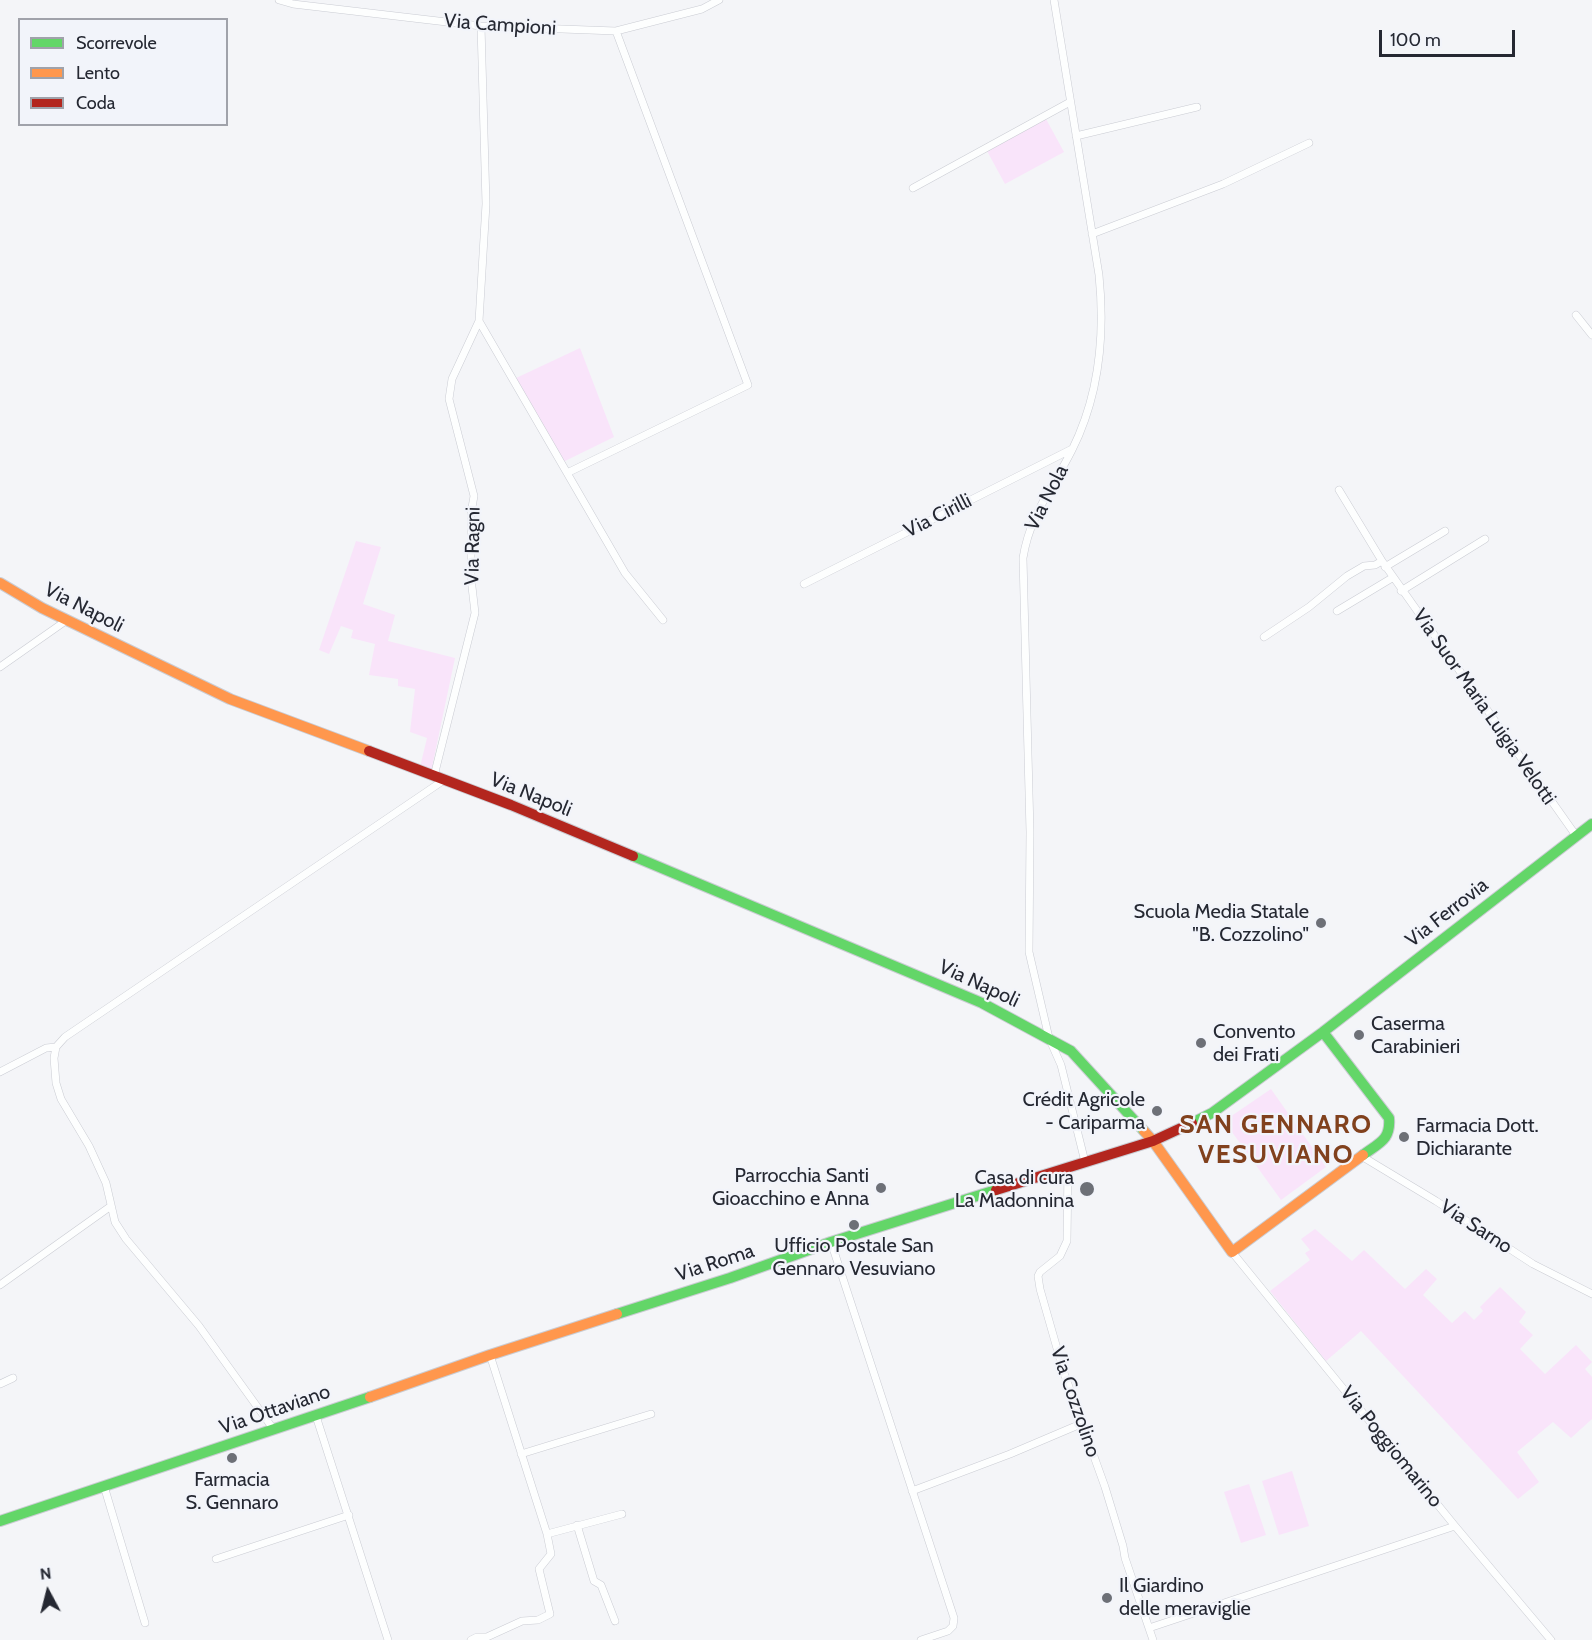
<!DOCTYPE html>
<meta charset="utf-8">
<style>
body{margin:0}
#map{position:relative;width:1592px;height:1640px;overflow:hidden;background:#f4f5f8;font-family:Cabin,sans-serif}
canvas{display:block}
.legend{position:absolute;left:18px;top:18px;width:210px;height:108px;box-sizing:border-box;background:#f2f4fa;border:2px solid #a0a2aa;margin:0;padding:8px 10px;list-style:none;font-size:18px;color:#252832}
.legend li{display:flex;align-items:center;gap:12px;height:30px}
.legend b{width:30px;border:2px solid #a0a2aa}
.north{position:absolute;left:18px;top:1562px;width:60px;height:60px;-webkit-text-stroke:4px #f2f4fa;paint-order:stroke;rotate:353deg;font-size:16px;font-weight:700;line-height:24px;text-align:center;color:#252832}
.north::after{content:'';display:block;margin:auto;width:21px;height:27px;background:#252832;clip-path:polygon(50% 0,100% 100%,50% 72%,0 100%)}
.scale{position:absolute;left:1379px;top:30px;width:136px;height:27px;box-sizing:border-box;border:3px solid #252832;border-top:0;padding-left:8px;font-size:18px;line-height:21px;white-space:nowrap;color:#252832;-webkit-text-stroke:4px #f2f4fa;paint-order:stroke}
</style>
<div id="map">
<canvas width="1592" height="1640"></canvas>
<ul class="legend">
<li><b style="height:8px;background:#63d668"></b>Scorrevole</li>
<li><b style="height:8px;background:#ff974d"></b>Lento</li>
<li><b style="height:8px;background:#b3261e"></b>Coda</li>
</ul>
<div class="north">N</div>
<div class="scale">100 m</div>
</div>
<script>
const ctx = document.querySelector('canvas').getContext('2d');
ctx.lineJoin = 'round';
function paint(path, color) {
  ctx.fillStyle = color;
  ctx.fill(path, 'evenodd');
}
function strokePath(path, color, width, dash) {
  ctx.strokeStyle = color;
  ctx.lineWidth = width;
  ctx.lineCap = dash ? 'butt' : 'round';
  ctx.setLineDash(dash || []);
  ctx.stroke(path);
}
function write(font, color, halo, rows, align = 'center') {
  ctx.font = font + ' Cabin,sans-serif';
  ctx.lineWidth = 4.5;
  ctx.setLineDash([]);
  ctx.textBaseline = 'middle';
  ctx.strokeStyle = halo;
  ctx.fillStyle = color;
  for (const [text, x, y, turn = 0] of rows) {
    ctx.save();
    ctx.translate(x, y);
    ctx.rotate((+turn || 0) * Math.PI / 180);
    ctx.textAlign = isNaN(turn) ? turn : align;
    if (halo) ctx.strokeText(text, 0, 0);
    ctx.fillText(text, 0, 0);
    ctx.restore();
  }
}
paint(new Path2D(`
 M1046,119L1064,152L1005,184L987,151Z
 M580,348L614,437L563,462L514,379Z
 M356,541L381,547L363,604L395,615L388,641L455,658L431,772L420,767L427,738L410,732L415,689L398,686V679L369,675L375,644L351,638L353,630L341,626L329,654L319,650Z
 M1271,1089L1326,1167L1281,1200L1224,1121Z
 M1315,1229L1352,1261L1364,1250L1405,1289L1426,1269L1437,1279L1423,1295L1452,1323L1465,1311L1474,1320L1483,1311L1480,1307L1500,1287L1526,1312L1519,1322L1533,1335L1520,1349L1545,1374L1576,1345L1592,1362L1585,1369L1592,1377V1419L1571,1438L1553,1422L1517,1452L1539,1482L1518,1499L1361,1331L1326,1361L1270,1291L1310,1260L1305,1253L1310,1250L1301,1239Z
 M1292,1471L1309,1526L1279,1535L1262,1481Z
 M1249,1484L1266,1535L1241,1543L1224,1492Z`), '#f9e4fa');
const street = new Path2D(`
 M279,0L293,4L481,26L616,31L702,9L719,0
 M1054,0L1099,275C1105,334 1099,396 1072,450C1053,488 1030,514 1023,558L1030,832L1029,952L1049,1038L1061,1065L1085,1162
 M481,26L486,204L479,321L625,573L663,620
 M1076,136L1197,107
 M913,188L1070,102
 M1092,234L1223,184L1309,143
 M1576,315L1592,335
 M567,473L748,385L616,31
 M1339,490L1382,561
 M1385,567L1445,531
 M804,584L1072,449
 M1401,591L1485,539
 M1337,611L1392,578
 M1264,637L1309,607L1347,576L1364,566L1375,565L1382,561L1577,837
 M0,667L67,620
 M434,776L475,613L471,578V513L474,496L449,399L452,379L479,321
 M0,1072L46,1048L56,1047
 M1363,1157L1436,1201L1533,1264L1592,1294
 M1068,1167L1067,1241L1060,1256L1040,1272L1038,1276L1040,1289L1064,1373L1105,1487L1123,1546L1125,1558L1153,1640
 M831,1242L954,1618L953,1626L948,1631L921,1640
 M1232,1252L1455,1526L1551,1640
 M0,1285L111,1206
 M0,1384L13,1378
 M316,1416L388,1640
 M274,1430L199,1326L126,1239L115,1222L106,1183L89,1146L61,1099L56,1083L54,1058L56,1047L65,1037L444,780
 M521,1454L651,1414
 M104,1486L145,1623
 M912,1491L1010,1454L1083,1423
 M577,1525L594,1581L601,1585L615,1621
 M547,1534L622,1514
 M216,1559L349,1515
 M1149,1628L1455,1526
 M471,1640L477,1637H487L522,1621L538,1620L550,1614L539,1569L551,1554L547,1534L490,1355`);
const fast = new Path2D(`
 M633,856L982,1003L1071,1051L1144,1131
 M1323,1032L1389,1118C1391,1140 1379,1143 1363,1155
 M1192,1123L1212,1113L1323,1032L1592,824
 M617,1314L730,1278L831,1242L996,1190
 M0,1521L370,1397`);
const slow = new Path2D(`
 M0,583L42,608L230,699L369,751
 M1144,1131L1153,1141L1232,1252L1363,1155
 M370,1397L490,1355L617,1314`);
const jam = new Path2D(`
 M369,751L511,805L633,856
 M996,1190L1153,1141L1192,1123`);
strokePath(street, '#caccd3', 8);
strokePath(fast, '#caccd3', 12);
strokePath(slow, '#caccd3', 12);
strokePath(jam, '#caccd3', 12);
strokePath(street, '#fdfefe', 7);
strokePath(fast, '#63d668', 10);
strokePath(slow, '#ff974d', 10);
strokePath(jam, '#b3261e', 10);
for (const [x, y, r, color] of [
 [1321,923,6,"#6d7077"],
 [1359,1035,6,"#6d7077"],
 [1201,1043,6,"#6d7077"],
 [1157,1111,6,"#6d7077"],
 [1404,1137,6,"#6d7077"],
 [881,1188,6,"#6d7077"],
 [1087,1189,8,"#6d7077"],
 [854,1225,6,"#6d7077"],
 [232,1458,6,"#6d7077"],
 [1107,1598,6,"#6d7077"]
]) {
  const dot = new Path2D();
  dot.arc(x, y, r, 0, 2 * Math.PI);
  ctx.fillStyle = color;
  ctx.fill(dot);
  strokePath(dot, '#f2f4fa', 2);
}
write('20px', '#252832', '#f2f4fa', [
 ["Via Campioni",500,25,4],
 ["Via Nola",1047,498,-63],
 ["Via Cirilli",938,516,-27],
 ["Via Ragni",473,546,-89],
 ["Via Napoli",84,608,27],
 ["Via Suor Maria Luigia Velotti",1484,707,55],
 ["Via Napoli",531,795,22],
 ["Via Ferrovia",1447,913,-38],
 ["Via Napoli",979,984,25],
 ["Via Sarno",1476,1227,33],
 ["Via Roma",715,1263,-18],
 ["Via Cozzolino",1075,1402,71],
 ["Via Ottaviano",275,1410,-19],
 ["Via Poggiomarino",1391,1447,51]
]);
write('20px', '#252832', '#f2f4fa', [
 ["Scuola Media Statale",1309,912],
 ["\"B. Cozzolino\"",1309,935],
 ["Caserma",1371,1024,"left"],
 ["Carabinieri",1371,1047,"left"],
 ["Convento",1213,1032,"left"],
 ["dei Frati",1213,1055,"left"],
 ["Crédit Agricole",1145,1100],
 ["- Cariparma",1145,1123],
 ["Farmacia Dott.",1416,1126,"left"],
 ["Dichiarante",1416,1149,"left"],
 ["Parrocchia Santi",869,1176],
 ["Gioacchino e Anna",869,1199],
 ["Casa di cura",1074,1178],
 ["La Madonnina",1074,1201],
 ["Ufficio Postale San",854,1246,"center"],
 ["Gennaro Vesuviano",854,1269,"center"],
 ["Farmacia",232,1480,"center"],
 ["S. Gennaro",232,1503,"center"],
 ["Il Giardino",1119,1586,"left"],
 ["delle meraviglie",1119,1609,"left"]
], 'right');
ctx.letterSpacing = '1.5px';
write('bold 26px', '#81411d', '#f2f4fa', [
 ["SAN GENNARO",1276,1125],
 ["VESUVIANO",1276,1155]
]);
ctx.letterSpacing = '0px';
</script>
